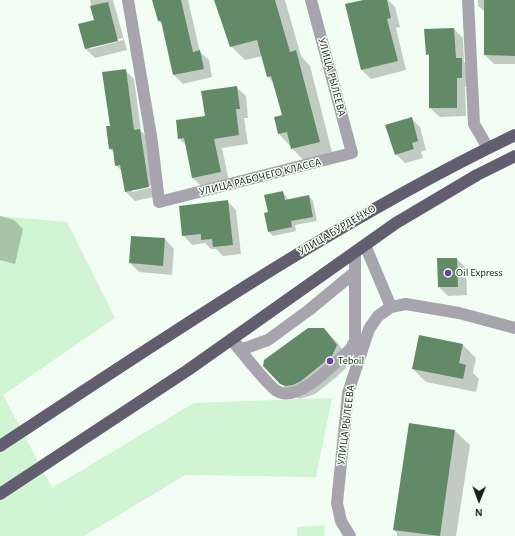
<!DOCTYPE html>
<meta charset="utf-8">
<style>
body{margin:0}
#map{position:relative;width:515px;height:536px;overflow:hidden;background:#f2fef3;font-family:"Alegreya Sans",sans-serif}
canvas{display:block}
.north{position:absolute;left:459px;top:480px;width:40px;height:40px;-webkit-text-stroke:3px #f2fef3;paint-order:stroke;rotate:181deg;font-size:11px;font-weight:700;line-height:16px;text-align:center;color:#19201a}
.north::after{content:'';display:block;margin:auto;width:14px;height:18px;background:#19201a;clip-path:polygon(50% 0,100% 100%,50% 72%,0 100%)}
</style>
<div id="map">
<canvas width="515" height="536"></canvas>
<div class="north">N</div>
</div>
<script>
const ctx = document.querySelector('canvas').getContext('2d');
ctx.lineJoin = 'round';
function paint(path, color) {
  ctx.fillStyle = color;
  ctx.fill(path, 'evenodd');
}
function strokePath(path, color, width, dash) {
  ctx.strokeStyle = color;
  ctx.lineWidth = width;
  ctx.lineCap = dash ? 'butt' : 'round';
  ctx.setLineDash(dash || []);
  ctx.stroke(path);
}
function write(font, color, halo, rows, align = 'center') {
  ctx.font = font + ' "Alegreya Sans",sans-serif';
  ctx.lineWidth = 3;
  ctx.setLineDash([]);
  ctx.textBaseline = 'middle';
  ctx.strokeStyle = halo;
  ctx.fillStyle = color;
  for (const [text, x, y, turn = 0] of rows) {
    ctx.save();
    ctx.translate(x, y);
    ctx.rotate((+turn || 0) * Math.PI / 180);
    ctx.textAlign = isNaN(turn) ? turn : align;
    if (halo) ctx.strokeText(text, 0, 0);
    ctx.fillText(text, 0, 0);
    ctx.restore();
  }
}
paint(new Path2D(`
 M0,216L67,222L115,318L3,395L52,488L194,403L332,398L316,477L185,475L84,536H0Z
 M325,525L324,536H297V527Z`), '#d1f4d3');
paint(new Path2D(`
 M90,0H113L127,50L95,58L86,49L95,21ZM123,38V40L90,49V47Z
 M154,0H188L200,52L209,60L212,77L183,84L174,75L163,25L159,21Z
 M215,0H285L301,56L310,66L333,156L306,163L279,134L284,115L274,83L268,77L263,56L245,60L231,46Z
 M373,0H388L395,7L400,27L396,28L406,70L371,79L362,70L346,5Z
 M478,0H515V64H494L485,55V12L478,6Z
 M454,29L463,38L464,62L471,68V87H465L466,116L440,117L430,108V57L427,54Z
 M125,70L134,79L141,131L149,139L158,196L135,201L126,192L123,172L116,165L114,153L110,149ZM154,185V187L132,192V190Z
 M236,87L246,96L248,118H244L248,144L222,148L229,181L202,187L193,178L186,145L179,138L206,117Z
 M411,118L420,127L426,150L421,152L423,158L405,163L396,154Z
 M283,192L288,200L309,196L313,201L317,221L295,225L296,231L273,236L269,232V212Z
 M227,201L236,210L241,254L223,256L216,249H211L205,243L192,245L183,235Z
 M0,216L14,220L23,229L15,264L0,260Z
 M165,239L174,249L172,275L139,272L130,263Z
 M457,259L466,268L467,295L448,296L439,287Z
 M324,329L337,342L349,359L345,369L334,379L315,394L300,399L292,395L279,382Z
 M463,345L476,358L473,373L479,379L476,392L426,382L413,369Z
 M410,424L455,431L470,445L456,536H397V533L394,530Z`), '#0003');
paint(new Path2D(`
 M152,0H181L193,52L200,50L204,69L173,75L161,21H158Z
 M214,0H275L290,52L296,50L320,142L291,149L287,132L278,134L274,117L282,115L271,76L267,77L257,40L230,47Z
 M363,0H387L391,18L387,19L398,61L361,70L345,4Z
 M484,0H515V56L484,55Z
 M108,2L118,41L85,49L78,24L94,20L90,6Z
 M454,28L456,58H462V78H457V108H429V54L426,55L424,29Z
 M126,69L134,130L140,129L149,187L125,192L120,165L115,166L113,149H109L106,126H110L102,72Z
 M237,86L240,109H236L239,135L214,139L221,172L192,178L184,138L178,139L176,120L205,116L201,91Z
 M412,117L418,141L412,143L414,149L395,155L385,125Z
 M283,191L285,200L309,195L313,217L291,221L292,227L268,232L264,213L268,212L264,195Z
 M228,200L233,245L213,247L212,239L201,240V234L182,236L179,206Z
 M131,236L165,238L163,266L129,263Z
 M437,258H457L458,287H438Z
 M308,328H324L337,345L332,356L301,381L293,385L286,386L280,384L263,366L264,360Z
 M419,335L463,344L459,363L466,365L463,379L412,369Z
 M409,423L455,430L440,536L393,530Z`), '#638a66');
strokePath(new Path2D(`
 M128,0L152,142L159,202L352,153L311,0
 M468,0L474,124L488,148
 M365,245L391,307
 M234,343C243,353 268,386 277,391C298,404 334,363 350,350L355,341V272
 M235,344L243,349L268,340L309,310L355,272V252
 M350,536L341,521L337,503L348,393L369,329L378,316L391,307L406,304L459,313L515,328`), '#a7a4ae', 12);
strokePath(new Path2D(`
 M0,446C168,336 334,222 515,135
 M0,494L188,370L396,223L477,175L515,156`), '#635e6f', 12);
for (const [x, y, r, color] of [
 [448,273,4,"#703cb4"],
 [330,361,4,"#703cb4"]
]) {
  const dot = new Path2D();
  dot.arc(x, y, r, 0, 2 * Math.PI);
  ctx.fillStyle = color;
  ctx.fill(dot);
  strokePath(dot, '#f2fef3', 1.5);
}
write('11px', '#19201a', '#f2fef3', [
 ["УЛИЦА РЫЛЕЕВА",332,77,75],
 ["УЛИЦА РАБОЧЕГО КЛАССА",260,177,-14],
 ["УЛИЦА БУРДЕНКО",337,230,-31],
 ["УЛИЦА РЫЛЕЕВА",346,425,-83]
]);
write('11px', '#19201a', '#f2fef3', [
 ["Oil Express",456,273],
 ["Teboil",338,361]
], 'left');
</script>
